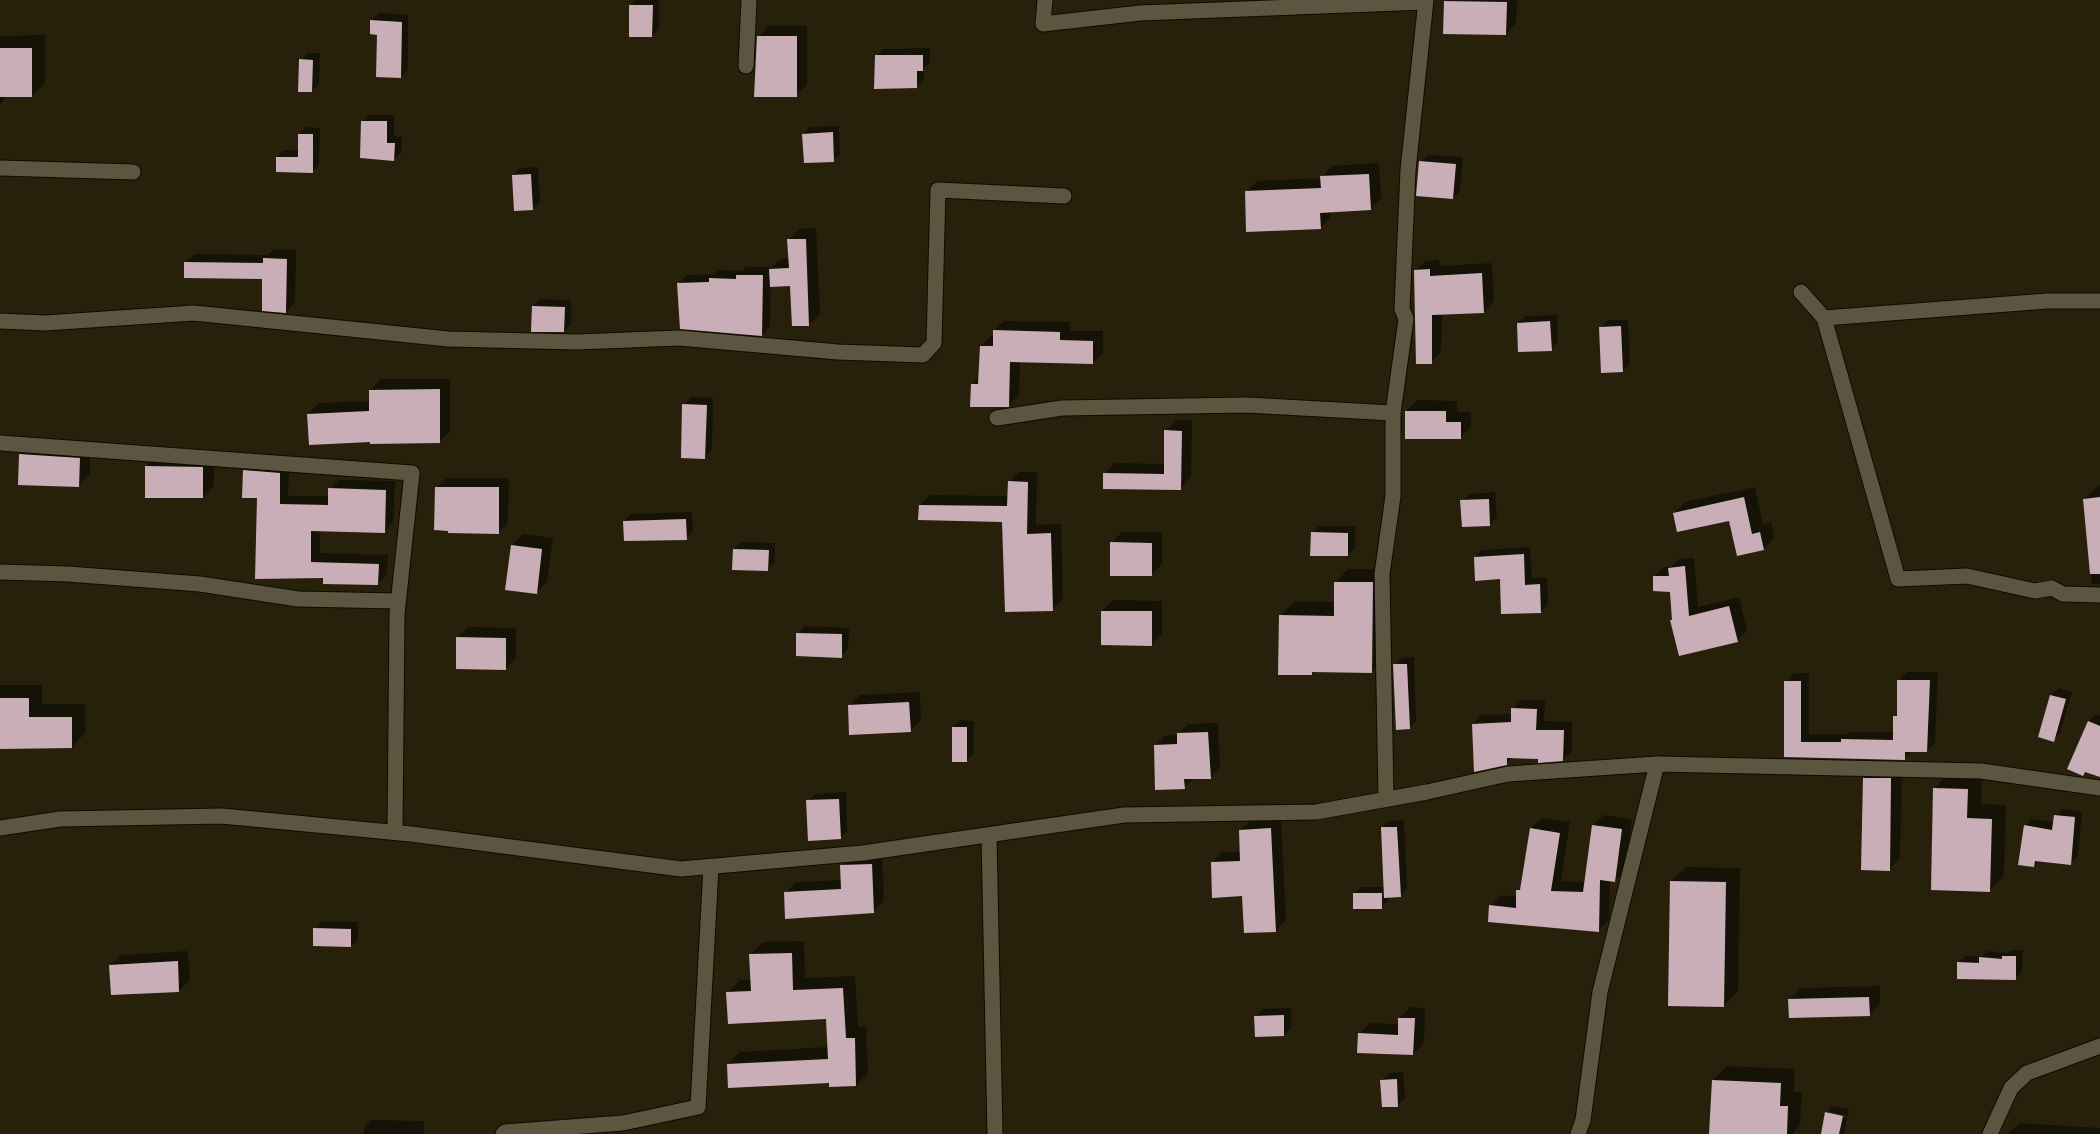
<!DOCTYPE html>
<style>
body{margin:0}
canvas{display:block;background:#27210c}
</style>
<canvas width="2100" height="1134"></canvas>
<script>
const ctx = document.querySelector('canvas').getContext('2d');
ctx.lineJoin = 'round';
function paint(path, color) {
  ctx.fillStyle = color;
  ctx.fill(path, 'evenodd');
}
function strokePath(path, color, width, dash) {
  ctx.strokeStyle = color;
  ctx.lineWidth = width;
  ctx.lineCap = dash ? 'butt' : 'round';
  ctx.setLineDash(dash || []);
  ctx.stroke(path);
}
paint(new Path2D(`
 M636,0H659V29L652,36L631,5Z
 M1447,0H1517L1516,23L1506,34L1445,2Z
 M379,13L408,15V70L401,77L372,20Z
 M769,26H807V85L796,95L758,37Z
 M45,35V83L32,96H6L0,105V36Z
 M930,48V63L923,69L924,80L917,87L876,56L883,49Z
 M308,53H320L319,84L312,91L301,60Z
 M369,115H394V136L402,137L401,153L393,160L362,122Z
 M839,126L840,154L833,161L803,134L810,127Z
 M306,127L320,128L319,165L312,172L277,157L284,150H299V134Z
 M1427,155L1463,157L1460,191L1453,198L1420,162Z
 M1379,163L1381,198L1370,209L1331,211V217L1320,228L1246,192L1257,181L1321,178L1332,166Z
 M538,167L540,202L532,209L513,175L520,168Z
 M816,228L820,314L809,324L792,285L771,286L770,326L762,335L679,284L687,275L715,274L719,270L742,271L746,267H772L781,259L789,258L788,240L799,229Z
 M273,250H296L295,302L286,312L264,278L185,263L195,254L268,255Z
 M1439,260L1440,266L1492,263L1494,301L1484,312L1442,314L1441,352L1431,363L1415,271L1425,261Z
 M540,299L571,300V324L564,331L533,306Z
 M1557,315L1558,342L1551,349L1518,323L1525,316Z
 M1608,320H1628L1630,364L1623,371L1601,327Z
 M1004,321L1070,322V331H1103V353L1093,362L1020,361L1019,395L1009,405L972,384L980,376L981,346L991,336H994V331Z
 M381,379H450V431L440,442L371,441L308,414L319,403L370,401V390Z
 M691,397L713,398L712,450L705,457L684,404Z
 M1417,400L1457,401V412H1471V427L1460,438L1407,411Z
 M1177,420H1192L1191,477L1181,488L1104,474L1115,463L1166,464V431Z
 M31,444L90,448V474L79,485L20,454Z
 M157,455L214,457V486L203,497L146,466Z
 M253,461L289,464L288,496H329L330,489L339,480L395,481L393,522L384,532L320,530V553L388,555L387,574L378,584L324,576L257,577L259,497L244,471Z
 M1019,472H1037L1036,525L1061,524L1063,599L1053,609L1004,521L920,505L930,495L1008,496L1009,482Z
 M447,478H509L508,523L498,533L436,488Z
 M2099,485H2100V584H2092L2084,499Z
 M1755,487L1763,524L1771,522L1774,538L1764,549L1730,519L1674,513L1685,502Z
 M1495,492L1497,517L1490,524L1462,501L1469,494Z
 M692,512L693,531L686,538L624,521L631,514Z
 M1319,526H1355V548L1348,555L1312,533Z
 M1122,532H1162V564L1151,575L1111,543Z
 M523,534L553,538L547,582L536,593L512,545Z
 M741,542L775,543V562L768,569L734,549Z
 M1530,547L1532,578H1547L1548,604L1541,611L1475,557L1482,550Z
 M1694,558L1698,607L1739,597L1747,631L1737,640L1674,619L1671,590L1654,576L1664,567H1671L1679,559Z
 M1348,569H1386L1385,658L1372,672L1314,671L1311,674L1280,616L1294,602H1335V583Z
 M1113,600L1162,601V634L1151,645L1102,611Z
 M805,626L849,628L848,649L841,656L798,633Z
 M468,627L516,628V658L505,669L457,638Z
 M1414,657L1416,721L1409,728L1395,665L1402,658Z
 M1907,672H1938L1935,743L1926,751H1912L1904,759L1786,756V682L1794,673H1809V734H1848L1851,732H1895V717L1898,713V681Z
 M0,685H42V704H85V733L72,747L0,748Z
 M2059,688L2072,692L2060,733L2053,740L2040,736L2051,695Z
 M920,692L921,720L910,731L849,706L860,695Z
 M1521,700H1545L1544,721L1572,722V751L1563,760L1513,757L1506,764L1473,724L1482,715L1512,714L1513,709Z
 M2096,714L2100,716V776L2086,771L2083,775L2069,768L2089,721Z
 M960,720L974,721L973,754L966,761L953,727Z
 M1218,723L1220,768L1210,778H1194L1184,788L1155,746L1165,736L1178,735L1188,724Z
 M1875,768H1902L1900,858L1889,869L1864,778Z
 M1948,774L1982,775L1981,804L2006,805L2004,876L1990,890L1934,789Z
 M846,792L847,831L840,838L808,801L815,794Z
 M2062,809L2082,811L2078,856L2070,863L2039,861L2034,866L2025,826L2032,819L2054,822L2055,816Z
 M1604,815L1632,819L1625,871L1615,881L1610,880L1609,920L1599,930L1490,906L1501,895L1518,897V891L1521,887L1531,828L1542,818L1570,822L1561,881L1586,882L1593,825Z
 M1281,818L1286,920L1276,930L1212,863L1222,852H1241L1240,830L1250,820Z
 M1404,820L1407,889L1400,896H1388L1389,900L1382,907L1354,894L1362,887H1385L1382,828L1389,821Z
 M882,853L884,901L873,911L785,893L796,882L842,880L841,866L852,855Z
 M1686,867L1740,868L1738,991L1724,1006L1671,881Z
 M322,921L358,922V939L351,946L315,929Z
 M804,941L805,978L855,976L858,1027L866,1026L868,1073L856,1085L728,1064L740,1052L828,1047L827,1018L727,993L740,980H752L750,955L763,942Z
 M2011,950H2023L2022,972L2015,979L1958,963L1965,956H1982L1988,951L2008,953Z
 M188,951L190,980L179,991L110,965L121,955Z
 M1880,986V1004L1869,1015L1790,999L1801,988Z
 M1410,1007L1425,1008L1424,1043L1413,1054L1359,1034L1370,1023L1399,1024L1400,1018Z
 M1291,1008V1028L1284,1035L1256,1016L1263,1009Z
 M1727,1066L1795,1069L1794,1092H1802L1800,1125L1792,1134H1711L1713,1080Z
 M1403,1072L1405,1098L1398,1105L1382,1080L1389,1073Z
 M1833,1106L1849,1109L1848,1116L1830,1112V1115L1847,1118L1844,1134H1822L1826,1113Z
 M371,1120L424,1121V1134H364V1127Z
 M2019,1123L2100,1128V1134H2008Z`), '#0007');
paint(new Path2D(`
 M1444,1L1507,2L1506,35L1443,34Z
 M629,5H653L652,37H629Z
 M370,20L402,22L401,78L376,77L377,35L370,34Z
 M757,36H797V97H754Z
 M0,48H32V97H0Z
 M875,55H923V71H917V88L874,89Z
 M299,59L313,60L312,92H298Z
 M361,121H387V143H395L394,161L360,158Z
 M833,132L834,162L804,163L802,134Z
 M298,134H313V173L276,172V157H298Z
 M1419,161L1456,164L1453,199L1416,196Z
 M531,174L533,210L514,211L512,175Z
 M1369,174L1371,210L1320,213L1321,229L1246,232L1245,191L1321,188L1320,176Z
 M787,239H806L809,326H792L790,286L770,287L769,269L789,268Z
 M263,258L287,259L286,313L262,311V279L184,278V262L263,263Z
 M1430,269V276L1482,273L1484,313L1432,315V364H1416L1414,270Z
 M736,275H763L762,336L680,329L677,283L709,282V278L736,279Z
 M532,306L565,307L564,332H531Z
 M1550,321L1552,351L1518,352L1517,323Z
 M1621,326L1623,372L1601,373L1599,327Z
 M993,330L1060,332V340L1093,341V364L1010,362L1009,407H970L971,384H978L980,346H993Z
 M440,389V443L370,444V442L309,445L307,414L369,411V390Z
 M682,404L707,405L705,459L681,458Z
 M1405,411H1446V422H1461V439H1405Z
 M1164,430L1182,431L1181,490L1103,489V473L1164,474Z
 M19,454L80,458L79,487L18,485Z
 M145,466L203,467V498H145Z
 M243,470L280,473V504L328,505V488L386,490L385,533L311,531V562L379,564L378,585L323,584V578L255,579L257,498H242Z
 M1008,481L1028,482L1027,534L1051,533L1053,611L1005,612L1002,522L918,520L919,505L1007,506Z
 M435,487H499V534L448,533V531L434,530Z
 M1744,497L1752,534L1760,532L1764,550L1737,556L1729,521L1677,532L1673,513Z
 M2100,497V574H2090L2083,499Z
 M1489,499L1490,526L1462,527L1460,500Z
 M686,519L687,540L624,541L623,521Z
 M1311,532L1348,533V556H1310Z
 M1110,542L1152,543V576H1110Z
 M511,545L542,549L537,594L505,590Z
 M733,549L769,550L768,571L732,570Z
 M1524,554L1525,585L1540,584L1541,613L1501,614L1500,579L1475,581L1474,557Z
 M1685,566L1689,616L1729,606L1738,642L1679,656L1670,620H1672L1670,592L1653,591V576H1669L1668,568Z
 M1334,582H1373L1372,673L1312,672V675H1278L1279,615L1334,616Z
 M1101,611H1152V646L1101,645Z
 M796,633L842,634V658L796,656Z
 M456,637L506,638V670L456,669Z
 M1393,664H1407L1410,729L1396,730Z
 M1897,680H1930L1927,752H1905V760L1784,757V681H1801V742H1841V739L1893,740V716H1897Z
 M2050,695L2066,699L2054,742L2038,737Z
 M0,698H29V717H72V748L0,749Z
 M909,702L911,732L849,735L848,705Z
 M1511,708L1537,709L1536,730H1564L1563,761L1538,763V759L1507,758V765L1474,772L1472,724L1511,722Z
 M2088,721L2100,726V777L2085,772L2083,776L2067,769Z
 M952,727H967V762H952Z
 M1208,732L1211,779H1184L1185,789L1155,790L1154,745L1177,744V733Z
 M1863,778H1891L1890,871L1861,870Z
 M1933,788L1968,789L1967,818L1992,819L1990,892L1931,890Z
 M839,799L841,839L808,841L806,800Z
 M2054,815L2075,817L2071,865L2035,861L2034,867L2018,865L2024,825L2052,830Z
 M1592,825L1622,829L1615,882L1600,880L1599,932L1488,922L1489,905L1516,908V890H1520L1530,828L1560,833L1551,891L1583,892Z
 M1381,827H1397L1401,897L1384,898Z
 M1271,828L1276,932L1244,933L1242,896L1212,898L1211,862L1240,861L1239,830Z
 M872,864L874,913L785,919L784,892L841,889L840,865Z
 M1670,881L1726,882L1724,1007L1668,1006Z
 M1353,893H1382V909H1353Z
 M313,928L351,929V947L313,946Z
 M792,953L793,990L843,988L846,1038H855L856,1086L829,1087V1083L728,1088L727,1064L828,1059L826,1019L728,1024L726,992L751,991L749,954Z
 M2002,956H2016V980L1957,979V962L1979,963V957L2002,959Z
 M178,961L179,992L111,995L109,965Z
 M1869,997L1870,1016L1789,1018L1788,999Z
 M1284,1015V1036L1255,1037L1254,1016Z
 M1398,1018H1415L1413,1055L1357,1053L1358,1033L1398,1035Z
 M1397,1079L1398,1107H1382L1380,1080Z
 M1712,1080L1781,1083L1780,1106H1788L1787,1134H1709Z
 M1825,1112L1843,1116L1839,1134H1821Z`), '#caaeb7');
const street = new Path2D(`
 M1045,0L1043,24L1140,13L1425,2
 M746,66L749,0
 M0,168L133,172
 M1801,292L1824,318L1898,579L1967,576L2035,591L2052,588L2063,594L2100,595
 M1824,318L2047,301H2100
 M0,321L45,323L194,313L448,339L577,342L679,338L838,352L923,355L934,343L938,190L1064,196
 M997,418L1062,408L1247,405L1393,413
 M0,443L412,473L397,614L395,832
 M0,572L68,574L200,584L298,599L398,601
 M1386,799L1382,574L1393,496V413L1406,319L1402,309L1408,170L1426,0
 M989,835L995,1134
 M503,1134L505,1132L623,1123L698,1107L711,867
 M1578,1134L1583,1120L1600,992L1657,764
 M1990,1134L2011,1088L2027,1073L2100,1046`);
const secondary = new Path2D(`
 M0,828L60,819L222,816L411,834L681,869L863,853L1124,815L1316,812L1427,792L1508,774L1657,764L1981,771L2100,788`);
strokePath(street, '#100a00', 17);
strokePath(secondary, '#100a00', 17);
strokePath(street, '#5c5640', 15);
strokePath(secondary, '#5c5640', 15);
</script>
